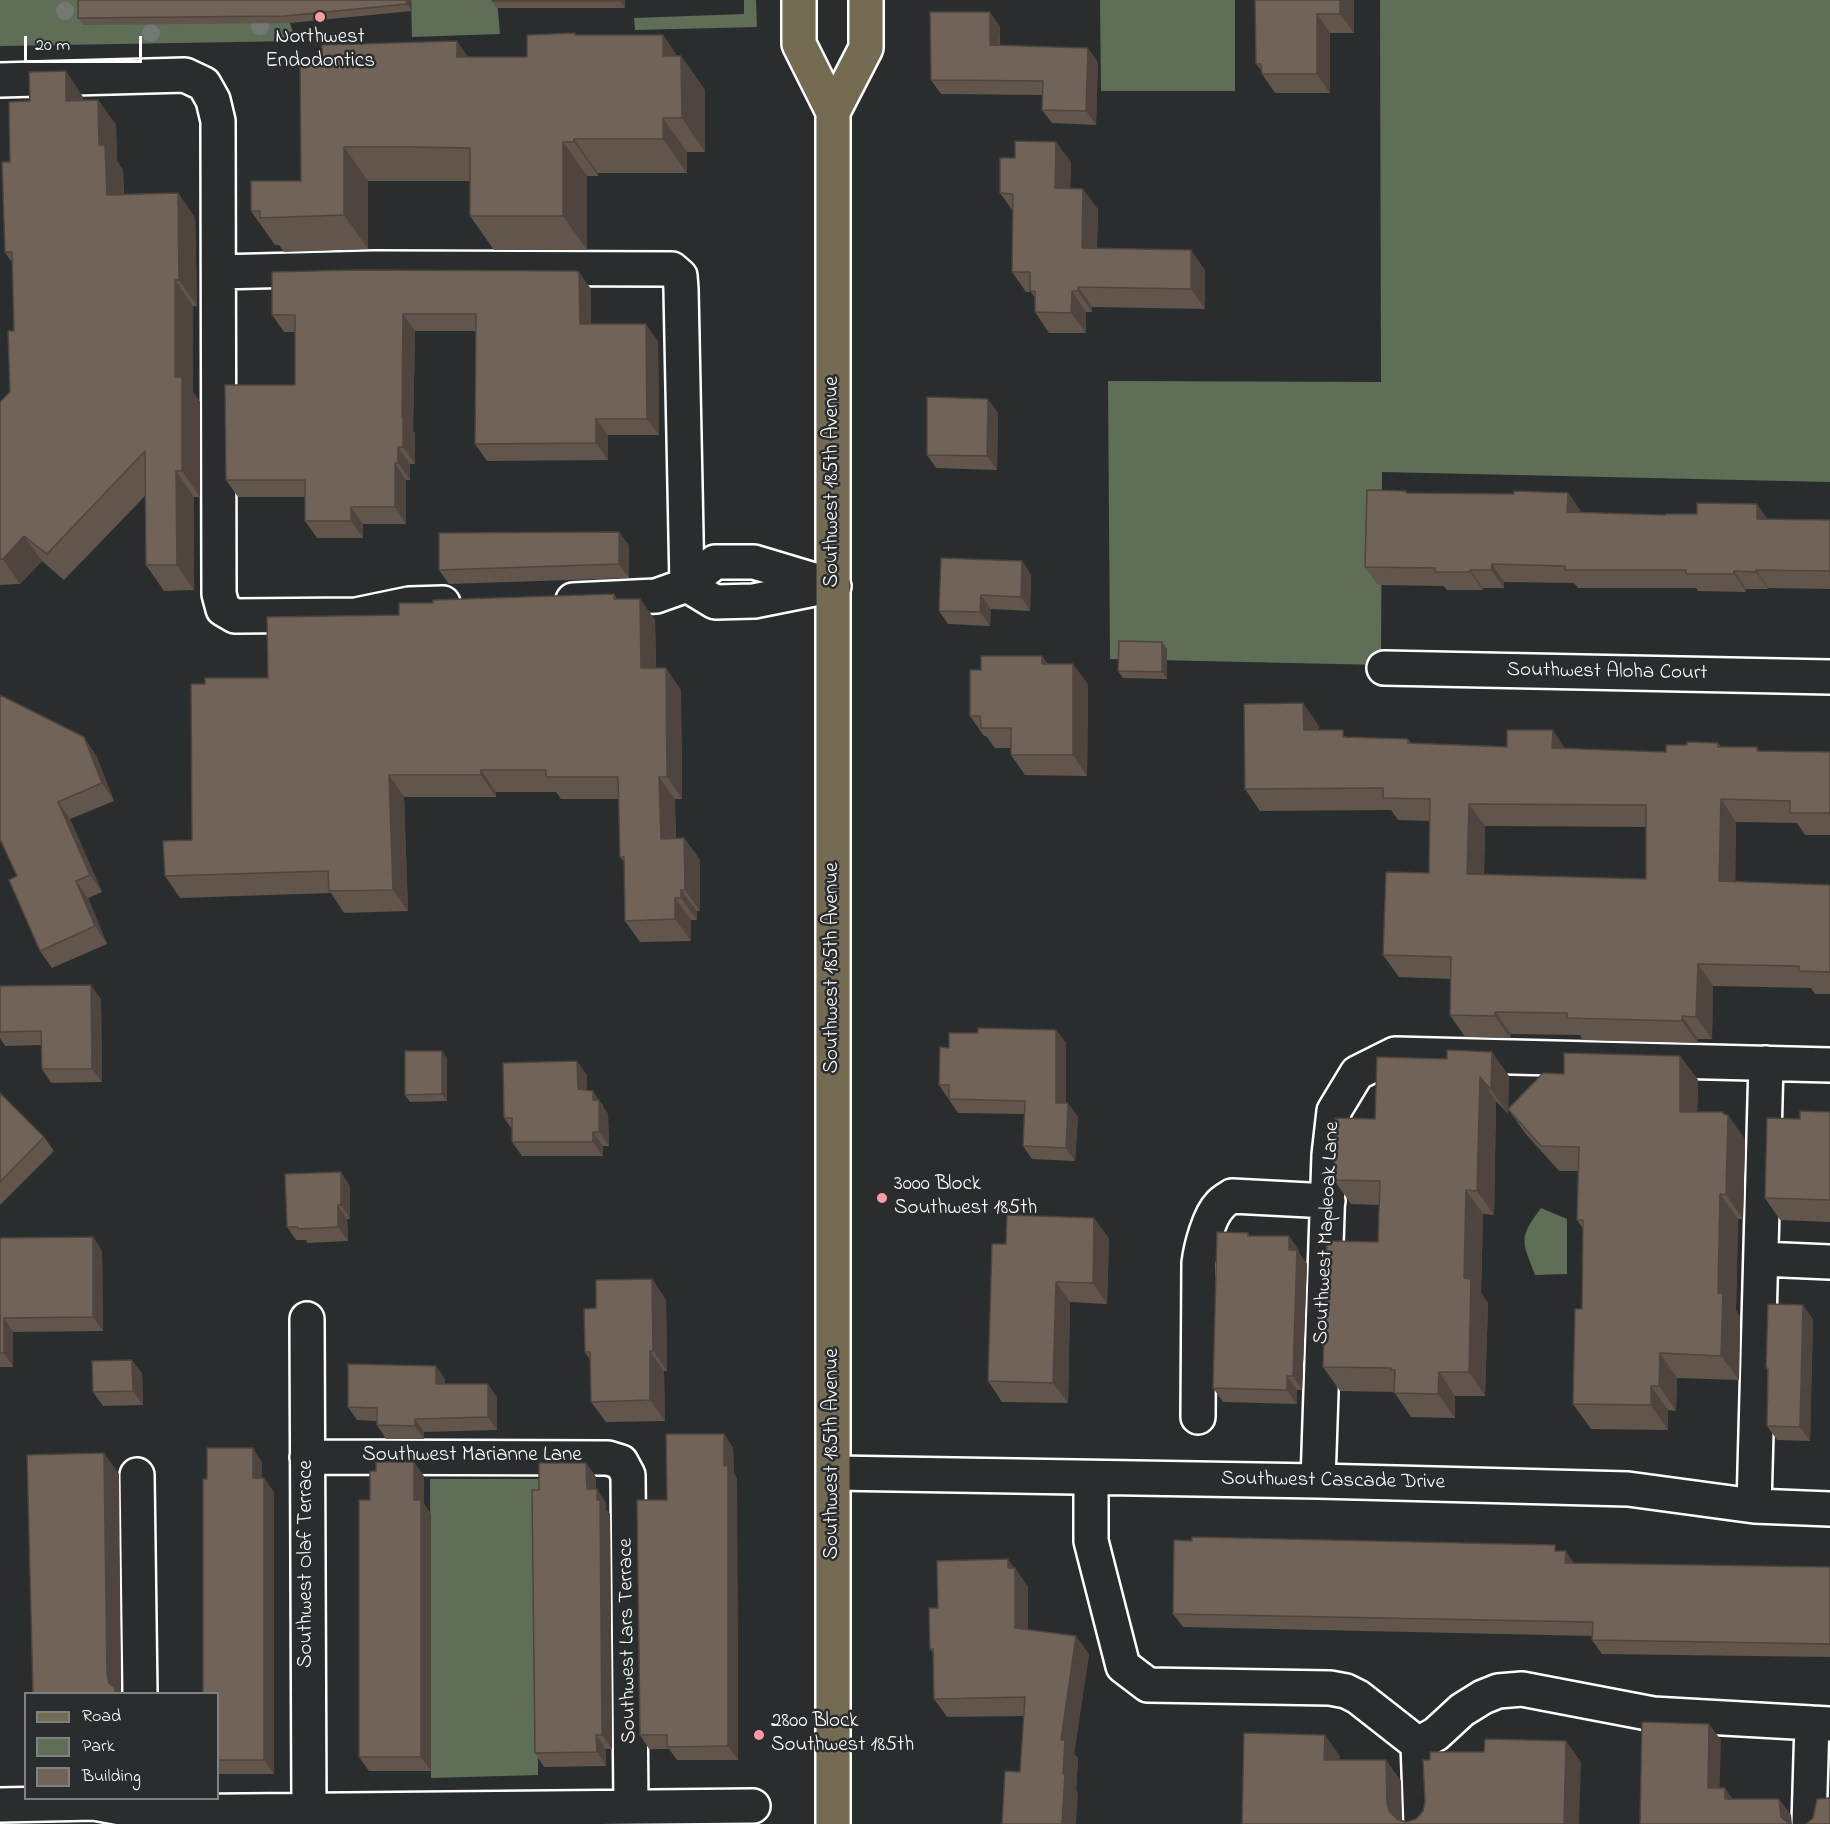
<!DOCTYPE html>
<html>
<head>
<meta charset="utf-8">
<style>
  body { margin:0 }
  #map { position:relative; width:1830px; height:1824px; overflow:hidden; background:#2a2d2e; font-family:"Indie Flower",sans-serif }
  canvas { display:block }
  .legend { position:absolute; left:24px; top:1692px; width:195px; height:108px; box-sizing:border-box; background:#2a2d2e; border:2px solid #7f8182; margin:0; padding:8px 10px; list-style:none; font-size:18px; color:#fff }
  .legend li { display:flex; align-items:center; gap:12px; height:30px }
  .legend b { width:30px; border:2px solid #7f8182 }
  .scale { position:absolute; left:24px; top:36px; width:118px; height:27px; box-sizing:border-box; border:3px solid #fff; border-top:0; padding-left:8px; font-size:18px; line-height:21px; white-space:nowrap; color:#fff; -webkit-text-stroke:4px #2a2d2e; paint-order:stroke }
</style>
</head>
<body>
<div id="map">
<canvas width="1830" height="1824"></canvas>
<ul class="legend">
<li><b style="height:8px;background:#756b52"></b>Road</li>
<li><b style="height:16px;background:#5e6e57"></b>Park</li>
<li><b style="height:16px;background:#716358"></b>Building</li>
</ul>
<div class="scale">20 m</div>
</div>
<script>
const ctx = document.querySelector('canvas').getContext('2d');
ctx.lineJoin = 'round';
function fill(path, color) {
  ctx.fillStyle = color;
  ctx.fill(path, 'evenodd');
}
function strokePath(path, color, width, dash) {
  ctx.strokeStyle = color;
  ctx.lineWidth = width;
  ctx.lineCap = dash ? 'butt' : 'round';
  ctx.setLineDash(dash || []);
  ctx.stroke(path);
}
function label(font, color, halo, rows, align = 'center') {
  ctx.font = font + ' "Indie Flower",sans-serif';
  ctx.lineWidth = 5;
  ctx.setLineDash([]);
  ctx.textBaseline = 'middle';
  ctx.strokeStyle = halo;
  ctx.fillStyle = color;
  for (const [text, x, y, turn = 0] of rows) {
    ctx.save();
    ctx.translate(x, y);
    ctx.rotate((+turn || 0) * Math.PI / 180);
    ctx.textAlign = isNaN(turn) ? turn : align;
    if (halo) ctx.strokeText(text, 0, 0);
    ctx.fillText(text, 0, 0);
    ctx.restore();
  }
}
const green = new Path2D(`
  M0,0H282L296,41L0,46Z
  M411,0H497L500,34L412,37Z
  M744,0H756L757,27L635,30L634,18L744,14Z
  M1100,0H1235V91H1101Z
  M1380,0H1830V482L1382,472L1381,665L1110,659L1108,381L1381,382Z
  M1541,1208L1567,1219V1274L1535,1275C1522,1240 1518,1239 1541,1208Z
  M430,1479H539L538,1775L431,1778Z`);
const minor = new Path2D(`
  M0,80L185,75L204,84L213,100L218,121L219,594L223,609L235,616L356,615L409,604L443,603
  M219,272L374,268L672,269L680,276L681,289L687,585
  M687,585L715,602L754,601L829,586
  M573,600L656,596L687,585L715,562H754L834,586
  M1384,668L1830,677
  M1761,1259L1830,1262
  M307,1319L309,1810
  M1198,1417L1199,1263C1201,1247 1209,1216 1220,1205C1223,1201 1228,1199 1232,1196L1328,1201
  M307,1457L608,1458L621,1462L628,1475L631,1806
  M834,1473L1318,1481L1628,1489L1754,1506L1830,1509
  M137,1475L140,1694
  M1091,1478V1541L1123,1666L1148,1685L1330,1688L1346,1691L1358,1697L1418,1744L1436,1734L1462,1710L1483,1697L1498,1691L1522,1689L1653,1714L1830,1724
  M1318,1481L1329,1155L1334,1111L1357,1073L1395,1054L1830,1065
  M1754,1506L1766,1063
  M1418,1744L1421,1824
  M0,1805L94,1803L142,1812L753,1806
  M1809,1824L1812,1723`);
const major = new Path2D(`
  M799,0V44L833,112V1824
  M833,112L866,48V0`);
const trees = [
  [65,11],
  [260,26],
  [151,33]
];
const wall = new Path2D(`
  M411,0L412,11L290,23L83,25L78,18Z
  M492,0H625V8H497Z
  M1255,0H1354V33H1330V93H1275L1262,74V71L1256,64Z
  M1000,26V46L1098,62L1096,125L1052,123L1042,110L1043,95L941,94L931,80Z
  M576,35H663L677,56H681L705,90V152H687V173H598V176H587V250H494L470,216V181H368V249L284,252L279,245H275L251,211L301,181L322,64L469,57H527Z
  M83,97V100H98L116,125L117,161L123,170L124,194L178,193L195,218L197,306H193V392L200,402V497H194V590L164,591L146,565V495L64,580L42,561L20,584L0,585V402L10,392L14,331L13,264L5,252L10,162L30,101Z
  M1071,162L1070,188L1098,209L1097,248L1205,270V309L1092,307V312H1086V333H1049L1035,312V298L1031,292H1026L1012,272L1013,211L1000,193Z
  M591,289V324L658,341L659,435H608V460L487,461L475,444L476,331H415L413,431L415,433V464H410V480H406V524H363V538H317L305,521V497H238L226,480L295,385V332H284L272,315Z
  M998,413L997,470L936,468L927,455Z
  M1407,493L1514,494L1568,493L1580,510V512L1768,519L1830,520V589L1768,588V589H1746V592L1698,591L1696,588H1578L1574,583L1504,582V588H1483V590H1447L1444,586L1378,585L1365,567Z
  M619,532L629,546V578L449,584L439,570Z
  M1022,561L1031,575L1030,611L991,609L990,626L948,624L939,611Z
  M614,594L617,599H640L655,620L656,668L681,690L682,799H675L676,839L684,838L700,860V911H697V920H691V941L640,942L625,921L624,862L620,857L618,799H561L556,792H496V797H404L408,911L344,913L331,893L180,898L165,876L192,840L205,684L268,678L399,615L433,603Z
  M1162,642L1167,649V679L1123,678L1118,671Z
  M1042,656L1048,664L1088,684L1087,776L1025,775L1011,755V748H995L986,736H984L970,716L981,670Z
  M1319,726V730L1348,737L1408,739L1411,743L1666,752L1687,745L1718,743L1721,747H1757L1759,751L1830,752V835H1805L1797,823L1736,822L1735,882L1830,885V994H1815L1811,988L1713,986L1712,1039H1698V1043L1583,1040L1580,1035L1511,1034L1510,1038L1465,1037L1450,1015L1451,979L1399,977L1383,955L1429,873L1430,821L1398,820L1391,810L1260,811L1245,789ZM1485,826L1646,827V879L1484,875Z
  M96,755L114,801L70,819L102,892L88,898L107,944L52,968L40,951L17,876L0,839Z
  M0,986L101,999L102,1082L51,1083L42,1069L41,1045L5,1046L0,1038Z
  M1056,1030L1066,1043V1103L1078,1117L1075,1161L1032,1159L1023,1146L1025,1114L958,1113L939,1085L949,1048L978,1033Z
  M1680,1056L1698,1080L1697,1112H1723L1745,1139L1743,1219H1738L1736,1310L1740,1317L1739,1380L1677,1378L1676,1411L1668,1410V1430L1591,1429L1573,1404L1582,1309L1583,1229L1577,1220L1578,1171H1559L1525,1133L1508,1109V1114L1496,1101L1494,1215L1483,1214L1481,1293L1488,1303L1485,1396H1455V1418L1411,1417L1394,1392L1340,1391L1323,1367L1378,1242L1379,1205L1351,1204L1334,1180L1375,1119L1447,1059L1509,1076L1508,1109L1564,1074Z
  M447,1058V1101L410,1102L405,1095Z
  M587,1075V1090L603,1105V1107L608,1114L609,1146H603V1156H522L512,1142V1129L504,1118Z
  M0,1093L44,1137L54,1151L0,1205Z
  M1830,1112V1222L1780,1220L1765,1198L1800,1119Z
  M350,1186V1219H347L348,1241L307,1243L306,1240H296L287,1227Z
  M1248,1233L1250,1236L1299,1250V1253L1307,1264L1302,1390H1297V1404L1223,1402L1213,1388Z
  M93,1237L102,1251L103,1331L13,1332V1367H0V1238Z
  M1109,1238L1107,1304L1070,1302L1068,1403L1002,1402L988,1381L1006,1244Z
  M652,1279L666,1300L667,1371H664L665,1421L606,1422L591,1402L590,1360L585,1352L596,1308Z
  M1813,1319L1810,1441L1777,1440L1767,1426L1768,1371L1766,1368Z
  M142,1373L143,1405L103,1406L93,1392Z
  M445,1379V1384L497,1397V1430L424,1432V1439H386L377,1425V1421L357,1420L348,1407Z
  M724,1434L733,1448L734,1473L737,1479L738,1760H677L669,1749H649L640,1735L667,1500Z
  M262,1462V1478L274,1492V1774H218V1694L207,1479Z
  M586,1463L596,1477V1489L606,1503V1510L610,1514L612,1749H606V1766L544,1767L535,1753L539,1490Z
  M424,1476V1504L431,1514V1771H369L359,1757L370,1500Z
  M1559,1551L1574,1563L1830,1567V1657L1602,1654L1592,1640V1636L1183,1627L1173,1614Z
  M1014,1568H1015L1028,1587V1630L1089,1654L1074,1754L1078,1758L1076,1790L1078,1793L1020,1772L1024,1716L947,1717L934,1699V1654L930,1649L938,1608Z`);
const shadedWall = new Path2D(`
  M406,0H411L412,11L407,4Z
  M620,0H625V8L620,1Z
  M1340,0H1354V33L1340,14Z
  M990,12L1000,26L999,59L990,45Z
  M1317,14L1330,33V93L1317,74Z
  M663,35L681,62V56L705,90V152L682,118L663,56Z
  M457,41L481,75L457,57Z
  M1088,48L1098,62L1096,125L1086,111Z
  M66,71L83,97V126L66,101Z
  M98,100L116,125L117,161L123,170L124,220L107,195L99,145Z
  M663,118L687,152V173L663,139Z
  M574,139L598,173V176L574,142Z
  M563,142L587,176V250L563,216Z
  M1056,142L1071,162L1070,208L1055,188Z
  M344,147L368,181V249L344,215Z
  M1083,189L1098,209L1096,269L1082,248Z
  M178,193L195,218L197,306L179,280Z
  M1191,250L1205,270V309L1191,289Z
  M579,272L591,289V341L580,324Z
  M175,280L193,306V392L200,402V497L182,471L175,377Z
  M1078,287L1092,307V312L1078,291Z
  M1072,291L1086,312V333L1071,313Z
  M403,314L415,331L413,431L415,433V464L403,447L402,417Z
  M646,324L658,341L659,435L647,419Z
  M988,399L998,413L997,470L987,456Z
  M596,419L608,435V460L596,443Z
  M398,447L410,464V480L398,463Z
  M395,463L406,480V524L395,507Z
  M176,471L194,497V590L177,565Z
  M1568,493L1580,510V530L1567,512Z
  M1757,504L1770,522L1757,519Z
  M351,507L363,524V538L351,521Z
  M619,532L629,546V578L619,564Z
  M24,536L42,561L20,584L3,559Z
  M1022,561L1031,575L1030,611L1021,597Z
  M1492,564L1504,582V588L1491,570Z
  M1470,570L1483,588V590L1470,572Z
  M1756,570L1768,588V589L1756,572Z
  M1734,571L1746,589V592L1734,574Z
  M981,595L991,609L990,626L980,612Z
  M640,599L655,620L656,690L641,668Z
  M1162,642L1167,649V679L1162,672Z
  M1042,656L1056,676L1042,664Z
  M1073,664L1088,684L1087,776L1073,755Z
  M666,668L681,690L682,799L667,777Z
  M1303,703L1319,726V753L1304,730Z
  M1553,730L1568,753L1552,748Z
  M84,737L96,755L114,801L102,783Z
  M481,770L496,792V797L481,775Z
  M389,775L404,797L408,911L393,890Z
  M659,777L675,799L676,861L661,839Z
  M1721,799L1736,822L1735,904L1719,881Z
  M58,802L70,819L102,892L90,875Z
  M1469,804L1485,826L1483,896L1467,874Z
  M684,838L700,860V911L685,890Z
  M76,881L88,898L107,944L95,926Z
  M681,890L697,911V920L681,898Z
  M675,898L691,920V941L675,919Z
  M1698,964L1713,986L1712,1039L1696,1017Z
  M91,985L101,999L102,1082L92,1069Z
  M1495,1012L1511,1034L1510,1038L1495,1016Z
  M1682,1016L1698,1039V1043L1682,1021Z
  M1056,1030L1066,1043V1116L1056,1103Z
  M442,1051L447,1058V1101L442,1094Z
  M1492,1052L1509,1076L1508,1114L1491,1090Z
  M1680,1056L1698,1080L1697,1136L1680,1112Z
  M577,1061L587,1075V1103L578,1089Z
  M1480,1077L1496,1101L1494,1215L1477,1191Z
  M593,1091L608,1114L609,1146L599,1132L593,1100Z
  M1068,1103L1078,1117L1075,1161L1066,1148Z
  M1723,1112L1728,1119V1115L1745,1139L1743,1219L1726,1195Z
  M593,1132L603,1146V1156L593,1142Z
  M341,1172L350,1186V1219L341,1205Z
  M1466,1190L1483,1214L1481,1293L1488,1303L1485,1396L1469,1372L1464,1278Z
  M1720,1194L1738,1219L1736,1310L1740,1317L1739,1380L1721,1356L1718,1293Z
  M338,1205L347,1219L348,1241L338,1227Z
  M1094,1218L1109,1238L1107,1304L1093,1283Z
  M1289,1236L1299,1250V1253L1307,1264L1302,1390L1293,1376Z
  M93,1237L102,1251L103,1331L93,1317Z
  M652,1279L666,1300L667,1371L653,1351Z
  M1056,1282L1070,1302L1068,1403L1053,1383Z
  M1803,1305L1813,1319L1810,1441L1800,1427Z
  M4,1318L13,1332V1367L4,1353Z
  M650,1351L664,1371L665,1421L650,1400Z
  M1660,1353L1677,1378L1676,1411L1659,1386Z
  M132,1360L142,1373L143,1405L133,1391Z
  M436,1366L445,1379V1397L436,1384Z
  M1439,1372L1455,1396V1418L1438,1394Z
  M1287,1376L1297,1390V1404L1287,1390Z
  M488,1384L497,1397V1430L488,1417Z
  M1651,1386L1668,1410V1430L1651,1405Z
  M415,1419L424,1432V1439L415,1426Z
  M724,1434L733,1448L734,1473L737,1479L738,1760L728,1746Z
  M253,1448L262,1462V1492L253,1478Z
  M104,1453L119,1474L121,1694H115L109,1683L107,1674Z
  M414,1462L424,1476V1504L431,1514V1771L421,1757L414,1500Z
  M586,1463L596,1477V1503L587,1489Z
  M264,1478L274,1492V1774L264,1760Z
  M597,1489L606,1503V1510L610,1514L612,1749L602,1735Z
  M1566,1551L1575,1565L1565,1563Z
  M1008,1559L1028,1587V1646L1015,1628L1008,1568Z
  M1076,1636L1089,1654L1074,1754L1078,1758L1076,1790L1078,1793L1076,1824H1062L1063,1774L1061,1740Z
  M1709,1724L1721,1740L1719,1804L1708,1788Z
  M596,1735L606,1749V1766L597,1752Z
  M1325,1735L1340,1756L1339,1781L1324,1760Z
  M1566,1741L1581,1762L1579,1824H1564Z
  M1386,1760L1401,1781L1402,1824L1390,1812L1387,1804Z
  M1725,1788L1736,1804L1725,1799Z
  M1779,1799L1791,1815L1792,1824H1786L1781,1817Z`);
const building = new Path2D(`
  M78,0H406L407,4L285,16L78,18Z
  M492,0H620V1H492Z
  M1255,0H1340V14H1317V74H1262L1261,64H1256Z
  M930,12H990V45L1088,48L1086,111L1042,110L1043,81L931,80Z
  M575,33V35H663V56H681L682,118H663V139H574V142H563V216H470V148L416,147H344V215L260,218V211H251V181H301L300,64H322V45L457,41V57H527V35Z
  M66,71V101L98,100L99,145H105L107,195L178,193L179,280H175V377H182V471H176L177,565H146L145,451L47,554L24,536L3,559H0V402L10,392L8,331H14L12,252H5L2,162H10L9,102L30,101L29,72Z
  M1015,141L1056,142L1055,188L1083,189L1082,248L1191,250V289L1078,287V291H1072L1071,313L1035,312V291H1030V272H1012L1013,194L1000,193V158H1015Z
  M356,270L575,271L579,272L580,324H646L647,419H596V443L475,444L476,314H403L402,417H403V447H398V463H395V507H351V521H305V480H226L225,385H295V315H272V272Z
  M927,397L988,399L987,456L927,455Z
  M1367,490L1406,491V493L1514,494V491L1568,493L1567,512L1665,515L1666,514H1697V503L1757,504V519L1830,520V571L1756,570V572L1734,571V574H1686V570H1565V566L1492,564L1491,570H1470V572H1435V568L1365,567Z
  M619,532V564L439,570V533Z
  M941,558L1022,561L1021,597L981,595L980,612L939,611Z
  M614,594V599H640L641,668H666L667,777H659L661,839L684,838L685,890H681V898H675V919L625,921L624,857H620L618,777H546V770H481V775H389L393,890L329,891L328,871L165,876L163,841L192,840L191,684H205V678H268L267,617L399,615V603H433V600Z
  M1119,641L1162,642V672L1118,671Z
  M981,656H1042V664H1073V755H1011V728H981L980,716H970V670H981Z
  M0,695L84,737L102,783L58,802L90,875L76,881L95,926L40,951L9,880L17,876L0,839Z
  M1303,703L1304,730H1343V737L1408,739V743L1507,747V730H1553L1552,748L1666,752V745H1687V742L1718,743V747H1757V751L1830,752V813H1790V801L1721,799L1719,881L1830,885V972L1799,971V966L1698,964L1696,1017L1682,1016V1021L1567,1018V1013L1495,1012V1016L1450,1015L1451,957L1383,955L1386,872L1429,873L1430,799L1383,798V788L1245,789L1244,704ZM1469,804L1646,805V879L1467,874Z
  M91,985L92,1069H42L41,1031L0,1032V986Z
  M978,1028L1056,1030V1103H1068L1066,1148L1023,1146L1025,1101L949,1099V1085H939L940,1047L949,1048V1033H978Z
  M1447,1050L1492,1052L1491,1090L1480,1077L1477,1191L1466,1190L1464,1278L1471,1279L1469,1372H1439L1438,1394L1394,1393L1395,1370H1391V1368L1323,1367L1327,1241L1378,1242L1380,1181L1334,1180L1335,1118L1375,1119L1377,1057L1447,1059Z
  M405,1051H442V1094L405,1095Z
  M1564,1053L1680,1056V1112H1723V1114L1728,1115L1726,1195L1720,1194L1718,1293H1723L1721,1356L1660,1353L1659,1386H1651V1405L1573,1404L1575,1309H1582L1583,1220H1577L1579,1147L1541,1146L1508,1109L1543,1073L1564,1074Z
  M577,1061L578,1089L593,1091V1100H599V1132H593V1142H512V1118H504L503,1063Z
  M0,1093L44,1137L0,1182Z
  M1800,1111L1830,1112V1200L1765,1198L1767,1118L1800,1119Z
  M341,1172V1205H338V1227L298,1229V1227H287L285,1174Z
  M1007,1215L1094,1218L1093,1283L1056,1282L1053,1383L988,1381L992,1244H1006Z
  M1217,1232L1248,1233V1236H1289V1250H1297L1293,1376H1287V1390L1213,1388Z
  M93,1237V1317L4,1318V1353H0V1238Z
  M652,1279L653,1351H650V1400L591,1402L590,1352H585L584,1309L596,1308V1280Z
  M1768,1304L1803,1305L1800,1427L1767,1426L1768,1368H1766Z
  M132,1360L133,1391L93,1392L92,1361Z
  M348,1364L436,1366V1384H488V1417L415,1419V1426L377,1425V1408L348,1407Z
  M666,1434H724V1466L728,1465V1746L667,1747V1735H640L637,1500H667Z
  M207,1448H253V1478H264V1760H218V1694H203V1479H207Z
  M104,1453L107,1674L109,1683L115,1688V1694H33L27,1455Z
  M376,1462H414V1500H421V1757H359V1500H370V1471H376Z
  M539,1463H586L587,1489H597V1500H600L602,1735H596L597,1752L535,1753L532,1490H539Z
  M1192,1537L1555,1545V1551H1566L1565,1563L1830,1567V1644L1592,1640L1593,1622L1173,1614L1174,1540L1192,1541Z
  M1008,1559V1568H1015V1628L1076,1636L1061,1740H1065L1063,1774H1065L1062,1824H1002L1005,1771L1020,1772L1025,1697L934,1699L933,1649H930L929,1608H938L937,1561Z
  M1642,1722L1709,1724L1708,1788H1725V1799H1779L1781,1817L1789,1824H1640Z
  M1244,1733L1325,1735L1324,1760H1386L1387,1804L1390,1812L1397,1819L1406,1822L1416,1819L1423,1811L1425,1802L1423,1760H1430V1752H1484L1485,1739L1566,1741L1564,1824H1242Z
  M1830,1798V1824H1806L1813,1818L1817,1799Z`);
const markers = [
  [320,17,6,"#ff9aa2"],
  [882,1198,6,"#ff9aa2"],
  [759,1735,6,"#ff9aa2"]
];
const poiNames = [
  ["Northwest",320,39,"center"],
  ["Endodontics",320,63,"center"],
  ["3000 Block",894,1186],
  ["Southwest 185th",894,1210],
  ["2800 Block",771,1723],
  ["Southwest 185th",771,1747]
];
const streetNames = [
  ["Southwest 185th Avenue",834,482,-90],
  ["Southwest Aloha Court",1607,673,1],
  ["Southwest 185th Avenue",834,968,-90],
  ["Southwest Mapleoak Lane",1328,1233,-87],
  ["Southwest 185th Avenue",834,1454,-90],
  ["Southwest Marianne Lane",472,1457],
  ["Southwest Cascade Drive",1333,1482,1],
  ["Southwest Olaf Terrace",308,1564,-90],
  ["Southwest Lars Terrace",629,1641,-91]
];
fill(green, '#5e6e57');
strokePath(minor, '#fff', 38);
strokePath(major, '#fff', 38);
strokePath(minor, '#2a2d2e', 33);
strokePath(major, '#756b52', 33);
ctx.fillStyle = '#737873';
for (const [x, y] of trees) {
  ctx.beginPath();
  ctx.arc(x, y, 9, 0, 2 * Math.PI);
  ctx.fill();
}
fill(wall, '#61554c');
fill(shadedWall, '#4f453e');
fill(building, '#716358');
strokePath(building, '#4f453e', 1.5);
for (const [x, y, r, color] of markers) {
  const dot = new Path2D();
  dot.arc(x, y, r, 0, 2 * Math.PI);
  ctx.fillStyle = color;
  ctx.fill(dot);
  strokePath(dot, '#2a2d2e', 2);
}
label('21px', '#fff', '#2a2d2e', poiNames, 'left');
label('21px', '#fff', '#2a2d2e', streetNames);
</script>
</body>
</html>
